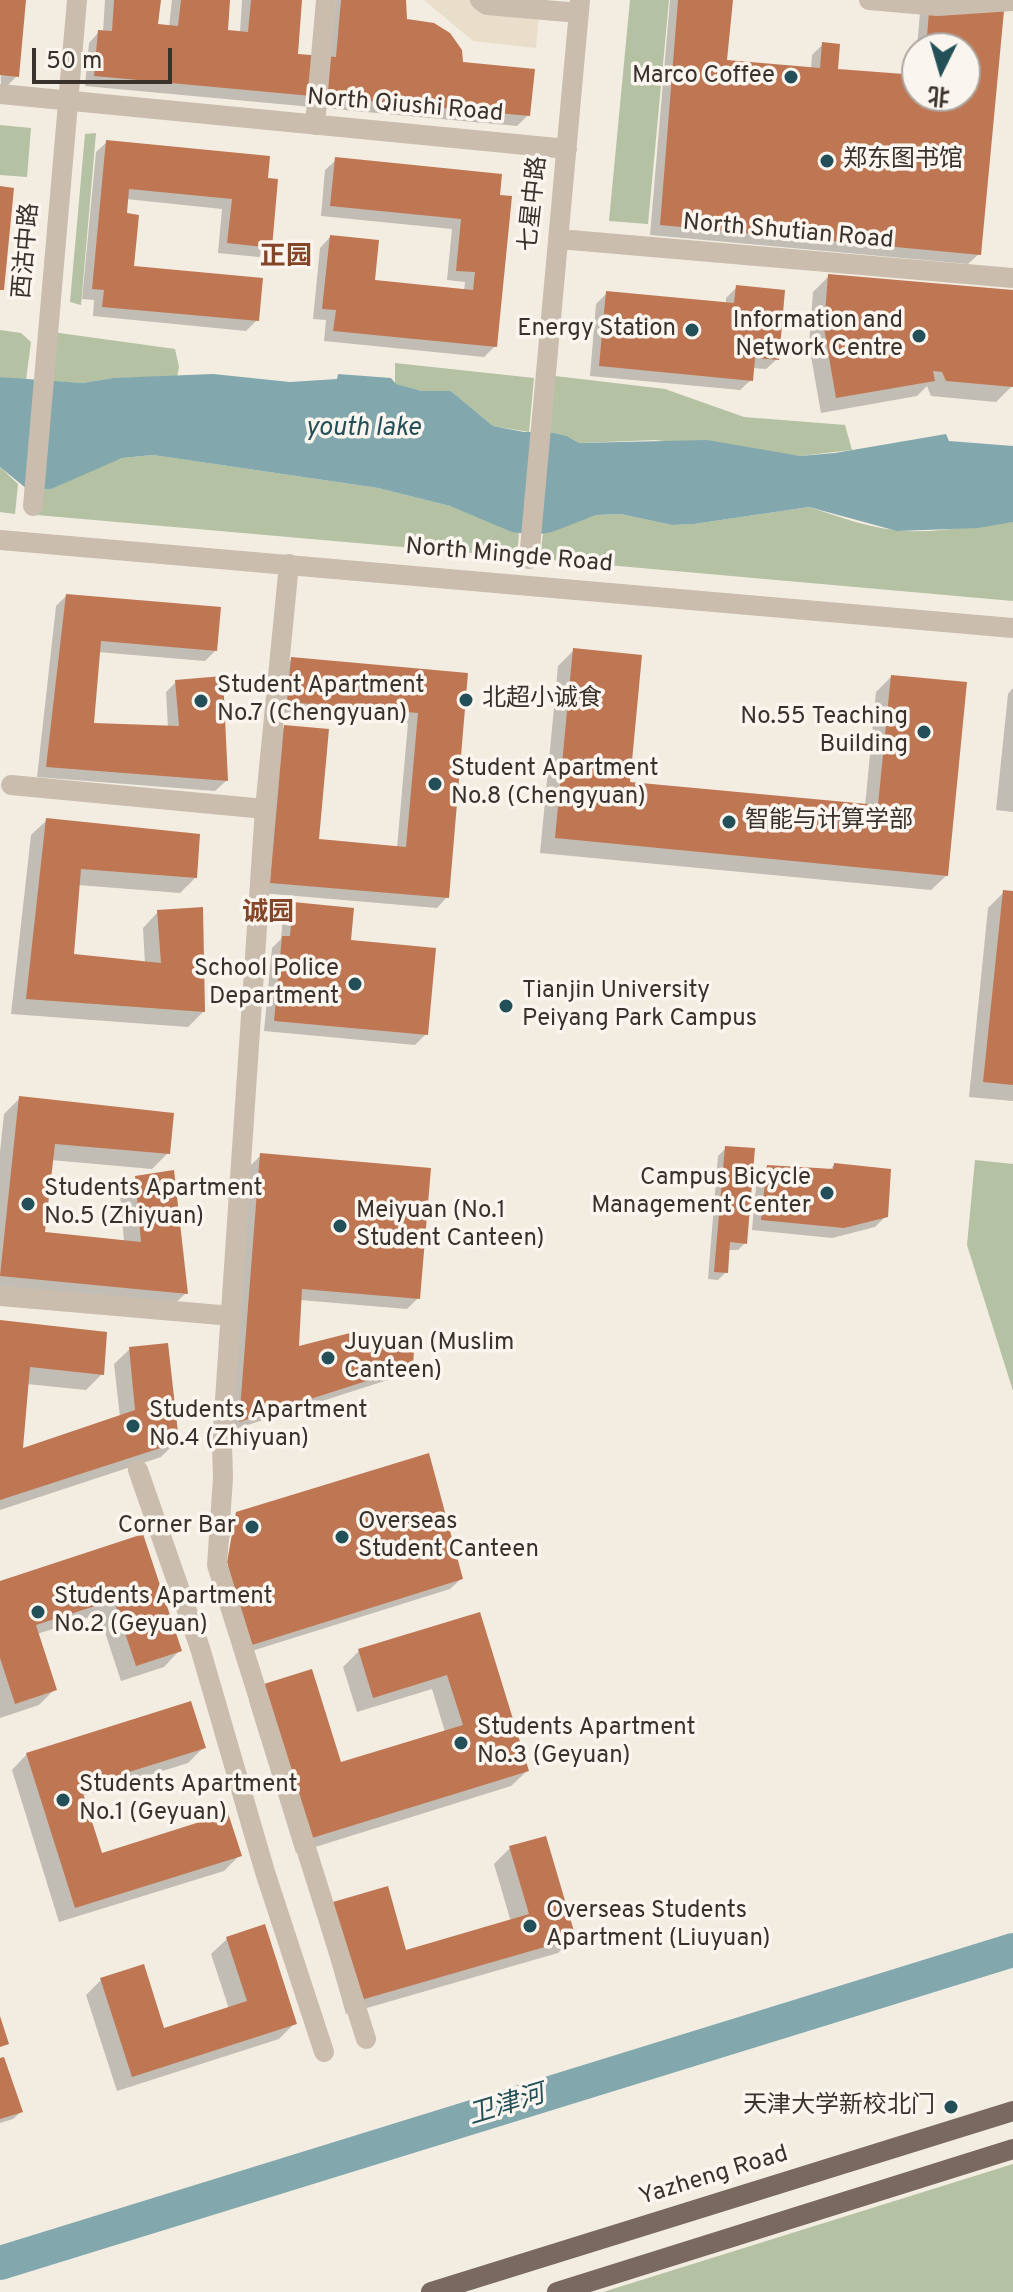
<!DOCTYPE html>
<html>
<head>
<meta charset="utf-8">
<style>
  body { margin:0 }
  #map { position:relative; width:1013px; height:2292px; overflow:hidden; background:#f2ece1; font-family:Overpass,"Noto Sans SC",sans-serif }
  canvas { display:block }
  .north { position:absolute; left:901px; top:32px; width:80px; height:80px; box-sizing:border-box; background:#faf5ee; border:2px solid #ada7a0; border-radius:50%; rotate:185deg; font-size:22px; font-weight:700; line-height:32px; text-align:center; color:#39312b }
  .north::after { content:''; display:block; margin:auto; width:28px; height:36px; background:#235058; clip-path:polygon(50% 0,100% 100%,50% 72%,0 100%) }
  .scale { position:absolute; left:32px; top:48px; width:140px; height:36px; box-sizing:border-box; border:4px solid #39312b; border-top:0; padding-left:10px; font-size:24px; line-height:28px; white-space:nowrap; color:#39312b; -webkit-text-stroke:6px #faf5ee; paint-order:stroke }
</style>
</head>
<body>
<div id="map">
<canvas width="1013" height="2292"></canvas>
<div class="north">北</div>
<div class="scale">50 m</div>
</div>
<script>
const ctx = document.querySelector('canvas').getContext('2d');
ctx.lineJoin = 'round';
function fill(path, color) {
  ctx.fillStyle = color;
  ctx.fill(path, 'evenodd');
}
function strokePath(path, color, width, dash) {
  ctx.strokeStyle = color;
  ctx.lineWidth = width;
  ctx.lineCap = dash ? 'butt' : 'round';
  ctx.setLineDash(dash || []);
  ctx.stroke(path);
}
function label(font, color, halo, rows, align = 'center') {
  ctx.font = font + ' Overpass,"Noto Sans SC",sans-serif';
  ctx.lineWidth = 7;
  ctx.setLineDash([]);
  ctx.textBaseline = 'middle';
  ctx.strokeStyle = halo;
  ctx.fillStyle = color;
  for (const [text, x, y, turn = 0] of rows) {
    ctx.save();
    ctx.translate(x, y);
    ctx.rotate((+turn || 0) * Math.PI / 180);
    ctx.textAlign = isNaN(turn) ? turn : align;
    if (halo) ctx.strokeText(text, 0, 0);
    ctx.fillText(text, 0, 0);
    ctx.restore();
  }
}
const green = new Path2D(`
  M630,0H669L648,224L609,221Z
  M0,125L31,128L27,177L0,175Z
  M96,133L81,305L70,302L85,134Z
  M0,330L21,333L31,342L26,380L0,377Z
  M52,332L175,349L179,367L177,377L113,378L82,383L47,381Z
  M395,363L534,378L529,432L493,426L451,391H422L395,384Z
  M555,376L665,389L744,417L845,425L852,450L800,456L655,440L579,443L567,436L550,432Z
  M153,455L378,488L450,506L519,533L517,557L37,515L40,489L122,458Z
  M0,467L18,484L15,514L0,512Z
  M809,507C840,517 874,530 907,531C942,533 978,524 1013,522V601L540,559L543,533L596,515L620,514L672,525L694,524Z
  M975,1160L1013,1164V1391L967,1245Z
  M1013,2164V2292H603Z`);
const plaza = new Path2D(`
  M424,0H540L536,48L473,41Z`);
const water = new Path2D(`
  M213,374L290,382L337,379L338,374L391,378L396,384L422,391H451L493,426L524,432H550L567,436L579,443L707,440L800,456L835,453L946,434L949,441L1013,446V522L978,528L897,531L809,507L694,524L672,525L620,514L596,515L552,532L534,535L512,532L450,506L378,488L153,455L122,458L51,489H27L0,467V377L82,383L113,378Z`);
const shadow = new Path2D(`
  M0,0H24L17,76L1,92Z
  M105,0H159L156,26L169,27L172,0H228L226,32L240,33L242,0H300L296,56L327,58L336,0H404L406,21L528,115L517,126L85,86L89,43L99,32H103Z
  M670,0H731L725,62L811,69L812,55L823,44L836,70L915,77L917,53V96H965V48H917L921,0H1003L979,254L968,264L650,235Z
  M107,142L266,180L270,247L259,257L218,253L222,209L126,199L125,215L132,268L257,320L246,331L93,316L94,300L82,299L96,152Z
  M336,160L500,176L495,346L484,357L324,341L326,320L313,319L320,248L330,237L372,282L464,291L465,282L447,280L452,229L321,216L325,170Z
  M829,276L1013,292L1011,387L996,402L931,396L927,386L917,396L821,413L809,345L813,292Z
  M737,287L777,359L766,369L752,368L751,380L740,390L590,376L596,304L607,293L726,304V298Z
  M66,596L216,650L205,661L98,652L92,725L168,727L166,692L176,682L226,781L215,791L37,777L56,606Z
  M574,650L628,784L865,806L876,692L891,677L947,875L931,890L540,853L558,666Z
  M291,660L466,674L447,897L437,908L261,893L274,737L284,727L317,841L397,848L408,723L277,712L281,670Z
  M1013,688V812L996,810L1008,694Z
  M47,820L195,878L180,893L78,885L72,955L145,964L143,928L158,912L203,1012L188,1027L11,1014L31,835Z
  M1004,892L1013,893V1101L969,1097L988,908Z
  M294,904L426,1034L415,1045L264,1031L272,948L281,939L283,915Z
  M20,1098L168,1153L152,1169L51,1160L43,1234L124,1242L120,1194L136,1178L186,1293L170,1308L0,1293V1152L4,1114Z
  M726,1148L745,1243L738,1250H728L726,1272L718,1280L708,1279L718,1156Z
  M261,1155L418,1298L407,1309L300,1300L297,1349L362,1353L411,1365L400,1376L229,1431L250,1166Z
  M834,1165L886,1216L875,1227L832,1238L752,1230L757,1177L767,1167L829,1171Z
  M0,1323L102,1374L86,1390L27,1384L21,1451L120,1417L114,1364L130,1349L177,1441L161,1457L0,1510Z
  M237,1514L461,1579L450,1589L242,1654L217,1573L226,1525ZM233,1519H237L227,1572L223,1571Z
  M142,1537L179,1651L164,1667L121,1681L99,1614L37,1634L55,1689L39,1705L0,1718V1583Z
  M478,1614L527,1771L511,1786L296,1853L249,1701L265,1686L340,1764L445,1732L432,1689L357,1712L343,1667L359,1651Z
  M204,1747L188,1763L82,1796L101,1855L239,1856L224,1871L59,1922L12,1770L27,1754Z
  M510,1848L574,1937L558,1953L346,2014L319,1919L405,1952L511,1922L494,1864Z
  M227,1939L295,2023L279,2039L117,2091L86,1995L102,1979L163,2030L229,2009L211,1954Z
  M0,2060L21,2112L13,2119L0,2123Z`);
const river = new Path2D(`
  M0,2263L1013,1950`);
const building = new Path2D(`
  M0,0H26L19,77L0,75Z
  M114,0H161L158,24L178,26L181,0H230L228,30L248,32L251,0H302L298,54L336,57L341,0H406L407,19L434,23L450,33L462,50L463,62L535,69L530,116L94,76L98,30L112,31Z
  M678,0H733L727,60L820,68L822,42L840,44L838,69L917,75V96H965V48H926L930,0H1005L981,255L660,225Z
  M106,140L270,156L268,178L278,179L272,248L227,243L232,199L129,189L127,213L139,215L134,266L263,278L259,321L102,307L104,290L92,289Z
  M335,157L502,174L500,195L512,196L497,347L333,331L336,310L322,309L330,235L379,240L375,280L473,290L475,272L456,271L461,219L330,206Z
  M0,186L14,188L4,290H0Z
  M828,274L1013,290V387L946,381L942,372L933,371L935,381L836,398L824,328Z
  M736,285L785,290L779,360L755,358L753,381L599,366L606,291L734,303Z
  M66,594L221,607L217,651L101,641L94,723L179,726L175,680L223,676L228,781L46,767Z
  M573,648L642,655L630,782L878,805L891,675L967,682L948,876L555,838Z
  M291,657L468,673L449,898L270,883L284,725L329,729L319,839L406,847L418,713L287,702Z
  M46,818L200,834L197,878L81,869L74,954L161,963L157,910L203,907L205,1012L26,999Z
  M1003,890L1013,891V1085L983,1082Z
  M293,902L354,908L351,940L436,948L428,1035L274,1021L282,936H290Z
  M19,1096L174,1113L170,1154L55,1144L45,1232L141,1242L135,1176L174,1170L188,1294L0,1276Z
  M725,1146L755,1148L747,1244L730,1242L728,1273L714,1272Z
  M260,1153L431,1168L420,1299L302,1289L299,1346L358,1331L364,1350L415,1335L413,1366L239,1422Z
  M834,1163L891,1169L888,1217L844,1228L761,1220L767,1165L833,1169Z
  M0,1320L107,1332L104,1375L30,1367L23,1448L135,1410L129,1347L168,1343L179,1442L0,1500Z
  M429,1453L463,1579L252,1645L227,1562L236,1512Z
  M143,1534L182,1651L136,1666L114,1600L36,1625L57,1690L15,1704L0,1658V1581Z
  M480,1612L529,1771L312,1838L264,1684L312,1669L341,1762L463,1725L447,1675L373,1698L358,1649Z
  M191,1701L206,1748L81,1787L102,1853L228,1813L242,1856L75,1908L26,1753Z
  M546,1836L576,1938L361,2000L333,1902L388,1886L406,1950L529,1914L509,1846Z
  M265,1924L297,2024L132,2077L100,1978L144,1964L164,2028L247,2001L226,1937Z
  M0,2016L9,2044L0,2047Z
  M4,2057L23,2112L0,2119V2058Z`);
const minor = new Path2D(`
  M480,0L487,5L579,13
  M869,0L938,6L1013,1
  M0,94L567,149
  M315,125L326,0
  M559,239L1013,278
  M33,506L77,0
  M0,540L1013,628
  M529,559L580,0
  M289,564L265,809L222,1444L223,1478L217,1565L366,2039
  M11,785L265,809
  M0,1296L232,1316
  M138,1470L200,1648L265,1872L324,2052`);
const major = new Path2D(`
  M431,2292L1013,2111
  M557,2292L1013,2149`);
const markers = [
  [791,77,8,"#235058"],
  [827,161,8,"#235058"],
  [692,330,8,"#235058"],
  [919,336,8,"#235058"],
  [466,700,8,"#235058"],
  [201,701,8,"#235058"],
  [924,732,8,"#235058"],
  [435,784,8,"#235058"],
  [729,822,8,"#235058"],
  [355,984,8,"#235058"],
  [506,1006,8,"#235058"],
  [827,1193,8,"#235058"],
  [28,1204,8,"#235058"],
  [340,1226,8,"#235058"],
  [328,1358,8,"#235058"],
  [133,1426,8,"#235058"],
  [252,1527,8,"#235058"],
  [342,1537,8,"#235058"],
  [38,1612,8,"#235058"],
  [461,1743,8,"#235058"],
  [63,1800,8,"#235058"],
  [530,1926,8,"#235058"],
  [951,2107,8,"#235058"]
];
const poiNames = [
  ["Marco Coffee",775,77,"right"],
  ["郑东图书馆",843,161],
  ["Information and",903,322,"right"],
  ["Network Centre",903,350,"right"],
  ["Energy Station",676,330,"right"],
  ["Student Apartment",217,687],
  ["No.7 (Chengyuan)",217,715],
  ["北超小诚食",482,700],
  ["No.55 Teaching",908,718,"right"],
  ["Building",908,746,"right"],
  ["Student Apartment",451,770],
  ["No.8 (Chengyuan)",451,798],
  ["智能与计算学部",745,822],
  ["School Police",339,970,"right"],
  ["Department",339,998,"right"],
  ["Tianjin University",522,992],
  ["Peiyang Park Campus",522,1020],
  ["Campus Bicycle",811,1179,"right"],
  ["Management Center",811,1207,"right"],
  ["Students Apartment",44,1190],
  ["No.5 (Zhiyuan)",44,1218],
  ["Meiyuan (No.1",356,1212],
  ["Student Canteen)",356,1240],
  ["Juyuan (Muslim",344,1344],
  ["Canteen)",344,1372],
  ["Students Apartment",149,1412],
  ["No.4 (Zhiyuan)",149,1440],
  ["Overseas",358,1523],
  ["Student Canteen",358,1551],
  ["Corner Bar",236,1527,"right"],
  ["Students Apartment",54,1598],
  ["No.2 (Geyuan)",54,1626],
  ["Students Apartment",477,1729],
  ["No.3 (Geyuan)",477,1757],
  ["Students Apartment",79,1786],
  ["No.1 (Geyuan)",79,1814],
  ["Overseas Students",546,1912],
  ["Apartment (Liuyuan)",546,1940],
  ["天津大学新校北门",935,2107,"right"]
];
const streetNames = [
  ["North Qiushi Road",405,107,5],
  ["七星中路",535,204,-84],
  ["North Shutian Road",788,233,5],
  ["西沽中路",28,251,-85],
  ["North Mingde Road",509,557,5],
  ["Yazheng Road",714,2177,-17]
];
const neighbourhoodNames = [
  ["正园",286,259],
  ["诚园",268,915]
];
const waterNames = [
  ["youth lake",363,430],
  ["卫津河",507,2107,-17]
];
fill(green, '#b4c1a2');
fill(plaza, '#e9dec9');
fill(water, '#82a8ae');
fill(shadow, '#0003');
strokePath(river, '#82a8ae', 34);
fill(building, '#bf7653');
strokePath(minor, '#cabdad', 20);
strokePath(major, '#7a695e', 20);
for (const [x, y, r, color] of markers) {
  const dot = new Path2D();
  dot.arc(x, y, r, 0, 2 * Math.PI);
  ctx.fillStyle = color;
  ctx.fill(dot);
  strokePath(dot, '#faf5ee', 3);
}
label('24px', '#39312b', '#faf5ee', poiNames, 'left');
label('24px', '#39312b', '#faf5ee', streetNames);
label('bold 26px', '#834629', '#faf5ee', neighbourhoodNames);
label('italic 26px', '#235058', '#faf5ee', waterNames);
</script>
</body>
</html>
